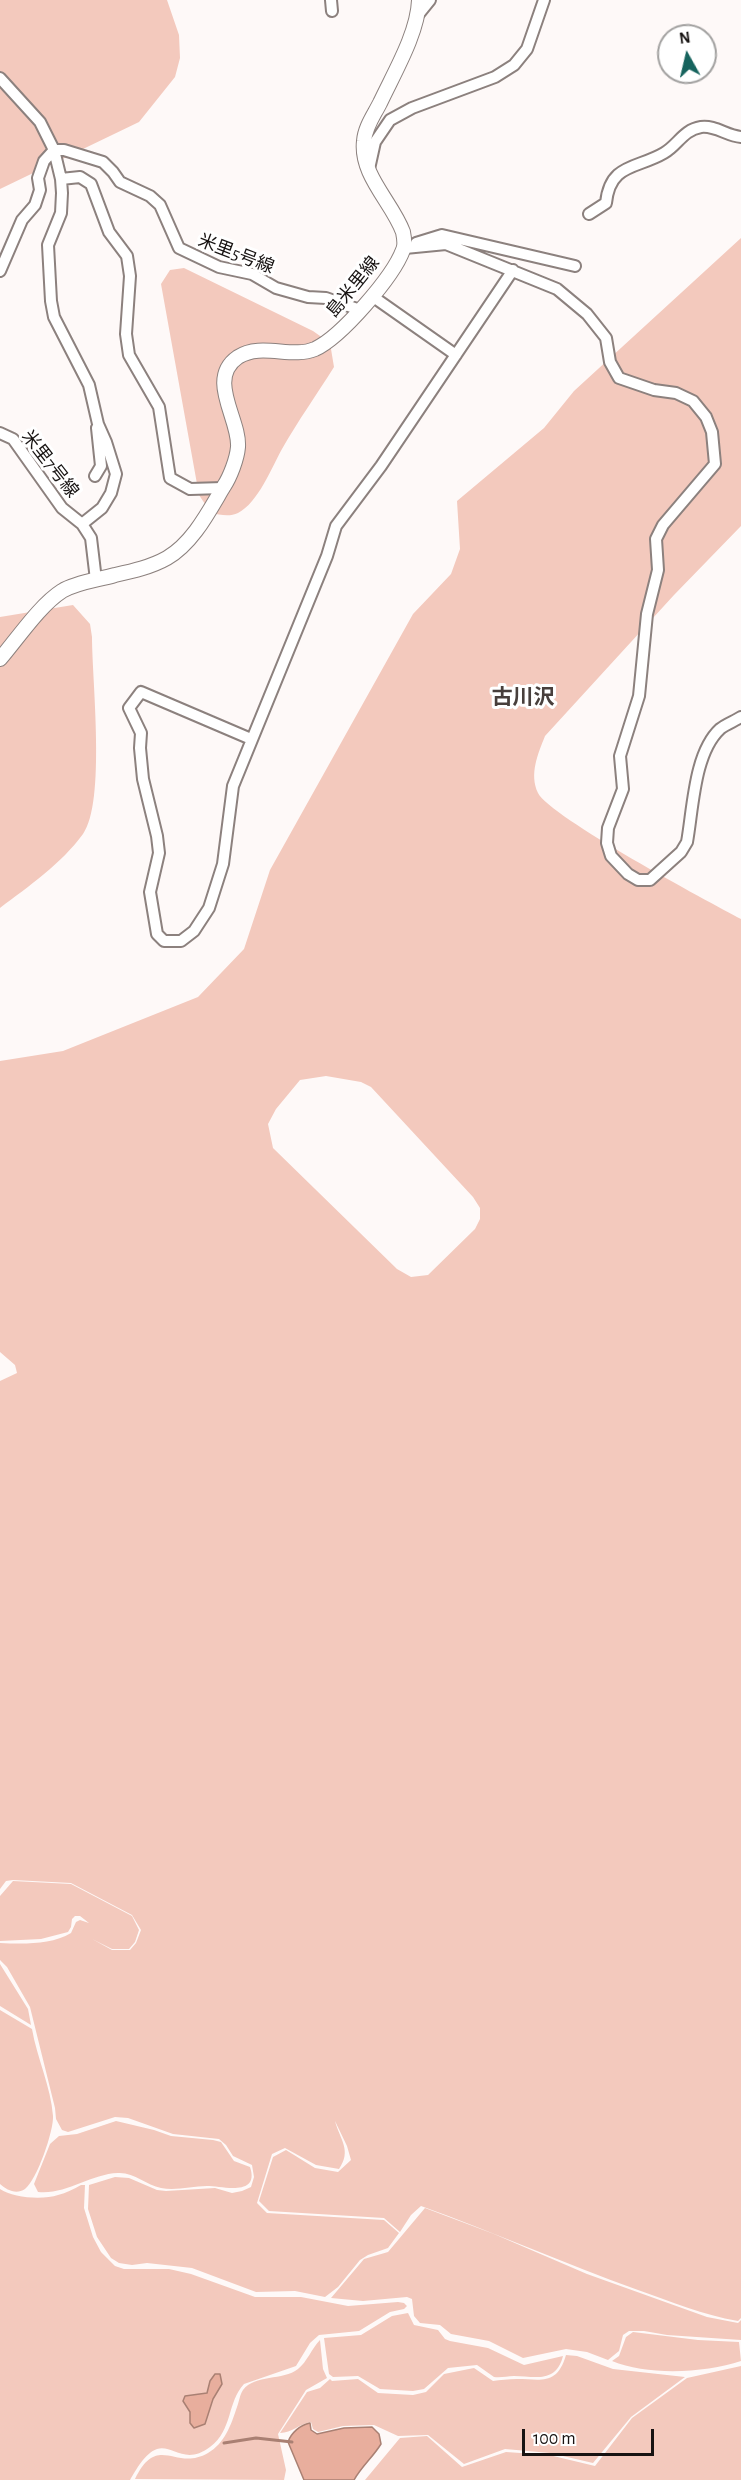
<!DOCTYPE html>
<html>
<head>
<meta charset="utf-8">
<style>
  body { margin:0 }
  #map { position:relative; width:741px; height:2480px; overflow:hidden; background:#fef9f8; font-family:"Alegreya Sans",sans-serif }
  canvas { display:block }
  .north { position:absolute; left:657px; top:24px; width:60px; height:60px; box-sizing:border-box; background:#fff; border:2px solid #a2a1a0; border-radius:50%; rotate:352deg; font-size:16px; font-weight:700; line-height:24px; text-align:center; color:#171312 }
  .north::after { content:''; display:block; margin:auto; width:21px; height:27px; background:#16635d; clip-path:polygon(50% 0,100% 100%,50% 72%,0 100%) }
  .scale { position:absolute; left:522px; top:2429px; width:132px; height:27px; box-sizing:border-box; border:3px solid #171312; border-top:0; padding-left:8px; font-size:18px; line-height:21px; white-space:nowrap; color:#171312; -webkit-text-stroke:4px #fff; paint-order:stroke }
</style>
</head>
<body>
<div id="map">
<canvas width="741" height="2480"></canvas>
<div class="north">N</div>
<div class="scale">100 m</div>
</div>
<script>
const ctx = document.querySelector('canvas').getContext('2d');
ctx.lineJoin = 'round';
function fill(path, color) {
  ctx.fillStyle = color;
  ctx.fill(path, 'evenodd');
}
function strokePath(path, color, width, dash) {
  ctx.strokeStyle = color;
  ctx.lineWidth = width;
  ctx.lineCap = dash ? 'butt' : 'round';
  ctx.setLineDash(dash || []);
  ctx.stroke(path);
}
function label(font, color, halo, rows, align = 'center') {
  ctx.font = font + ' "Alegreya Sans","Noto Sans JP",sans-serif';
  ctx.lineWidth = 6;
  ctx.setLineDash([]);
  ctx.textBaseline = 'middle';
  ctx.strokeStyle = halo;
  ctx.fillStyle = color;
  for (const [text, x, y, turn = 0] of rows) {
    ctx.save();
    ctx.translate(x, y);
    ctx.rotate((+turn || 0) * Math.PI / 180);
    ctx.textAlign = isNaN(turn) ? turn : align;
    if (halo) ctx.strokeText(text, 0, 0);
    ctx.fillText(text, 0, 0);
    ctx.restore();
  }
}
const green = new Path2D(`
  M0,0H167L179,35L180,58L175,77L139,122L0,189Z
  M741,238V526L674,595L545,736C538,754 529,774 538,793C550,817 709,902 741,919V2318L738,2321C703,2315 672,2302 638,2290C565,2264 494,2232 421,2206L411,2215L400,2232L384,2218L269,2211L259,2201L273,2157L286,2150L315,2168L338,2172L351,2160L347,2146L335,2121C340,2140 352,2150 339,2169L316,2165L285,2148L272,2154L257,2203L267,2213L384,2220L399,2233L388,2248L368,2255L360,2260L338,2287L325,2297L295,2291L256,2292L192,2268L147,2263L132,2265L119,2263L111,2258L97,2237L88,2209L89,2185L115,2177L129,2178L157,2190L166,2191L215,2188L232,2193L242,2191L251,2187L254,2177L252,2165L233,2156L226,2145L219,2139L173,2134L128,2118L115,2117L68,2132L62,2130L56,2119L55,2108L30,2007L7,1967L0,1960V1943C23,1944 51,1945 71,1933L76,1922L80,1920L89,1923L80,1916H75L72,1919L71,1927L68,1932L41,1939L0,1941V1896L13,1881L71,1884L132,1916L139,1930L135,1942L129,1949H112L92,1939L112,1950H130L136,1943L141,1930L132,1915L71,1883L13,1880L6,1881L0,1889V1381L17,1373L15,1365L0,1352V1061L63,1051L198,997L244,949L270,870L413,614L451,574L460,549L457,501L544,428L574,391ZM326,1076L361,1082L371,1087L473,1197L480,1208V1219L475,1229L428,1275L411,1277L397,1269L273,1148L268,1124L276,1109L300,1080Z
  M184,268L313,331L330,343L334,367C317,394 298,421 282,449C272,467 258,503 238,513C230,517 220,515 211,513L199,495L161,284L170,270Z
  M73,605L90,624L92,637C92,681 106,802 83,834C61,864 29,886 0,908V617Z
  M0,1964L28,2009L31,2025L0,2006Z
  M0,2010L32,2029C37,2058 51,2087 53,2116C54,2130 37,2180 25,2189C16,2195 7,2190 0,2184Z
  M116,2121L154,2130L171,2136L213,2140L221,2142L234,2161L250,2167C260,2197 222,2186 207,2186C192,2186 176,2191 161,2188C146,2185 134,2172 118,2173C90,2174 66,2195 38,2192L34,2184L50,2144L59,2136L77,2134Z
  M81,2185H85L84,2208L93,2237L101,2252L115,2266L124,2269H169L191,2274L255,2297H301L348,2306L398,2302L404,2303L407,2306L404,2309L390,2312L359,2331L319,2335L310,2343L296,2366L244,2384C227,2402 233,2430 210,2447C185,2466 172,2444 157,2449C145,2453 136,2470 130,2480H0V2189C13,2198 43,2200 58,2195C66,2193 74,2189 81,2185Z
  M425,2208L494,2234L587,2274L707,2317L738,2323L741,2320V2340L667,2335L644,2331H629L623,2335L619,2351L608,2360L587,2352L566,2349L523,2358L489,2341L451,2334L440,2325L420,2323L414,2316L412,2299L407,2297L363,2301L331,2298L364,2259L388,2252Z
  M408,2313L414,2325L438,2330L445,2339L450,2341L488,2348L524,2365L563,2356C556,2384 534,2376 514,2376C507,2376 501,2378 494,2377L477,2365L448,2368L424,2389L413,2391L380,2389L358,2376L333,2377L329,2374L324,2338L361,2335L392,2316Z
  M633,2332L698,2340L739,2342L741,2361C705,2373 648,2376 612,2361L619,2356L626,2337Z
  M320,2340L323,2369L327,2378L306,2390L278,2434L286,2470L284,2480L135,2479C158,2432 175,2472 208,2453C225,2443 231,2425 237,2407C239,2402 240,2394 243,2390C255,2374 283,2381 298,2369C307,2362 312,2348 320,2340Z
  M566,2355L577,2356L613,2369L685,2377L631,2417L593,2463L550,2453L505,2449L464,2464L428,2435L398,2436L374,2425L343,2426L318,2432L313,2429L311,2422C299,2424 292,2433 280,2433L307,2392L320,2388L330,2379L332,2381L358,2379L378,2393L413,2395L426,2392L444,2374L474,2368L493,2381C500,2380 508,2379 517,2379C541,2379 557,2386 566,2355Z
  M741,2366V2480H365L400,2438L427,2436L462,2467L506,2452L549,2455L595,2466L632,2418L687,2378Z`);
const water = new Path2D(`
  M215,2374H220L222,2384L213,2399L205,2424L194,2428L190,2423V2412L183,2401L185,2396L207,2393L210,2381Z
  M310,2423L311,2430L317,2434L344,2428L372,2427L379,2434L381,2444C373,2457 362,2466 354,2480H304L288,2442C291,2433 300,2425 310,2423Z`);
const stream = new Path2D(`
  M224,2443L256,2438L292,2442`);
const minor = new Path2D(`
  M331,0L332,11
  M417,16L430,0
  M0,78L40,122L54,150H64L103,162L113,172L120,182L150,196L160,205L179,248L219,267L252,274L276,288L308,297L326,298L360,310
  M54,150L61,179L62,193L61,213L48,245L51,301L54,317L89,385L98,424L106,442L116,474L111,493L102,508L82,524
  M369,169L375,142L390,120L412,108L495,77L514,65L527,49L544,0
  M61,179L80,177L91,184L109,232L127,256L130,276L126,334L129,355L159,407L170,478L190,489L223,488
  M589,214L606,203C610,163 637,169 664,153C678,145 683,130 701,127C715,125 727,136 741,137
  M416,243L442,235L575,266
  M405,248L446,244L557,289L587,314L606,338L610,362L619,378L654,390L676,393L693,401L706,417L712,432L715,464L663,525L656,539L658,570L647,614L639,696L620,756L623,789L608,828L607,843L611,856L628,874L638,880H650L681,852L687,842C693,809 694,753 720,729C726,724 735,721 741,717
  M0,271L22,220L35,205L40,190L38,178L44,161L54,150
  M372,296L456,355
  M0,433L13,439L62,508L82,524L91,538L96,580
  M95,476L101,466L97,428
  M251,739L141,692L129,708L141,733L140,748L143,779L157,836L159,853L150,892L157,934L164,941H181L194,931L209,908L223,864L233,786L327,556L336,526L381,466L513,270`);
const tertiary = new Path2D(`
  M0,659C18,638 40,605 62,591C77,582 98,580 115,575C133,571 151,567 167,558C193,543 209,511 224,486C230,477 237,459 238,447C240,419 206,379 238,357C261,342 292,359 315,349C341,337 393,277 403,250C405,246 404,237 403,232C392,202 360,175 364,141C365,127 374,115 380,103C394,73 418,33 419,0`);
const streetNames = [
  ["米里5号線",236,254,21],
  ["島米里線",353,287,-51],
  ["米里7号線",50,464,52]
];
const quarterNames = [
  ["古川沢",523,698]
];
fill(green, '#f3c9bd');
fill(water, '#e8ae9d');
strokePath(water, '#a98073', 1.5);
strokePath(stream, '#a98073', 3);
strokePath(minor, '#8c817e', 14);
strokePath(tertiary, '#8c817e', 16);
strokePath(minor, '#fff', 10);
strokePath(tertiary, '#fff', 14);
label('18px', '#171312', '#fff', streetNames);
label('bold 21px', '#483f3c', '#fff', quarterNames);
</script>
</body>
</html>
